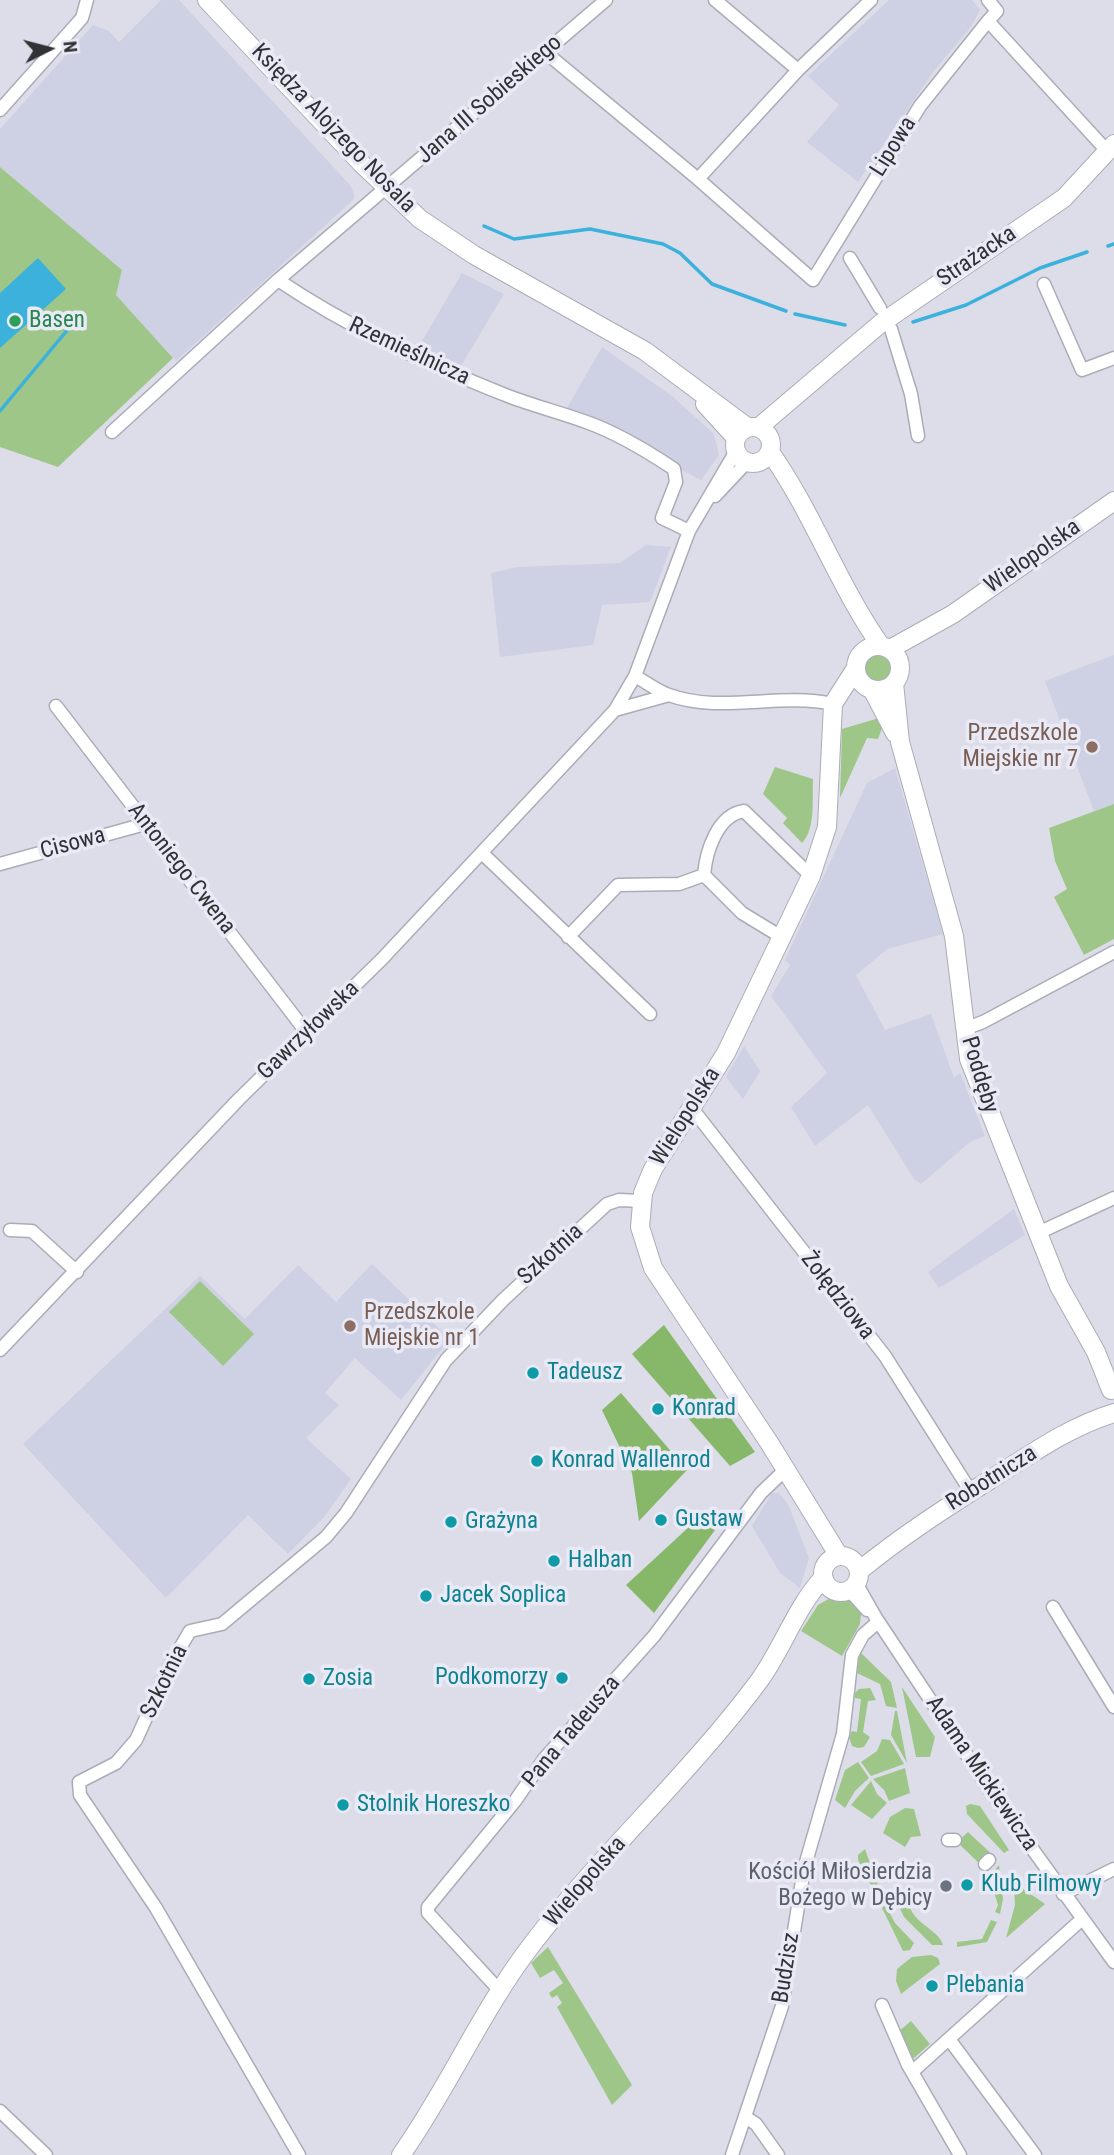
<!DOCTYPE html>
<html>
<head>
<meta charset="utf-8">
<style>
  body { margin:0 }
  #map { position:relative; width:1114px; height:2155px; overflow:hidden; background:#dcdde9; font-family:"Roboto Condensed",sans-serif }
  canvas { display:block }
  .north { position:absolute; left:14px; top:14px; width:70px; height:70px; -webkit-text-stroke:5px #e9eaf6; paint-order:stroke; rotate:84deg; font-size:19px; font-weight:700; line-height:28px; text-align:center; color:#313236 }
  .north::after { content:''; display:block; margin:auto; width:24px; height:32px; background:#313236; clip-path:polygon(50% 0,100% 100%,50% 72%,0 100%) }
</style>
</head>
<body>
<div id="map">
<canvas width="1114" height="2155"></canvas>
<div class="north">N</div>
</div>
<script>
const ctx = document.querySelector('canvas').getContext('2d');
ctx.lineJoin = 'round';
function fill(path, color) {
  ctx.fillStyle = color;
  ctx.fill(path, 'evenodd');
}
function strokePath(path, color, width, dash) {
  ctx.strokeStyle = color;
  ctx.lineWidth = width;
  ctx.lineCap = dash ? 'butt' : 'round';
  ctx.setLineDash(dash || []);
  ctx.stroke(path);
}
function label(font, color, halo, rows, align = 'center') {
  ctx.font = font + ' "Roboto Condensed",sans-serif';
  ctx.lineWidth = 7;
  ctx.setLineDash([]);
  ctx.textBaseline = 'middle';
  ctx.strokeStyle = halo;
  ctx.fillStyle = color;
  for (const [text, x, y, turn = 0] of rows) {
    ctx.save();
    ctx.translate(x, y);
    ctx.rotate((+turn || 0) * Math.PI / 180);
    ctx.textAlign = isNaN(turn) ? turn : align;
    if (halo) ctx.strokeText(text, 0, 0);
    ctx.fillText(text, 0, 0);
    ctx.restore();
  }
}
const built = new Path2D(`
  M161,0H179L351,186L354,195V199L176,361L116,295L122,270L0,167V129L93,25L109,31L119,42Z
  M889,0H972L980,10L970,28L933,72L858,182L807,142L839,105L808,76Z
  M462,273L504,294L458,371L415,353Z
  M602,347L672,396L714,434L719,455L701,480L566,410Z
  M646,545L671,547L650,602L602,605L593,645L500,657L491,573L517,567L620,563Z
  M1114,655V804L1094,811L1045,681Z
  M895,768L943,934L887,949L856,975L885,1030L931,1014L954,1078L960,1073L985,1136L970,1142L921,1184L914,1179L868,1105L815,1146L791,1107L827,1073L771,996L790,965L785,960L867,783Z
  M744,1046L760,1071L743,1099L726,1077Z
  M1014,1209L1025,1235L939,1288L928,1272Z
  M372,1264L450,1339L401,1400L355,1358L325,1393L339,1405L306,1438L351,1479L325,1516L288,1554L248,1515L166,1598L23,1444L200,1276L245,1319L298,1265L336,1302Z
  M772,1493H779L788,1504L809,1558L800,1588L780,1573L752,1526Z`);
const green = new Path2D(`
  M0,167L122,270L116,295L173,358L58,467L0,447Z
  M863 668a15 15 0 1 1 30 0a15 15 0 1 1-30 0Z
  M879,718L882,728L878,739L867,738L840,798L842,729Z
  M775,767L813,779C812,798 816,829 802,843L783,823L787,818L763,794Z
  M1114,804V939L1084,955L1054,897L1067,889L1055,861L1049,828Z
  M200,1281L254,1334L223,1366L169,1312Z
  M832,1597L847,1598L861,1614L860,1624L842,1656L801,1631L818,1605Z
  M860,1652L891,1682L897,1708L886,1706L880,1684L857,1673Z
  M902,1687L935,1737L930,1757H916Z
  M870,1688L876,1700L868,1701L863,1732L870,1737L864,1747L858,1748L852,1746L849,1737L852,1731L857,1732L861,1699L855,1698V1693L859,1689Z
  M895,1711H897L907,1763L891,1735Z
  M882,1739L890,1740L904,1764L871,1776L861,1762L877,1751Z
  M858,1762L869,1778L855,1791L845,1808L835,1800L845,1770Z
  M905,1768L910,1793L889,1801L884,1790L873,1779Z
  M871,1781L877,1794L887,1803L872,1819L851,1805Z
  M970,1804L980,1806L1009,1850L1004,1853L967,1814L966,1806Z
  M905,1808L914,1809L921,1836L911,1837L905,1847L883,1833L890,1817Z
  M968,1832L997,1859L986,1870L957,1842Z
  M865,1849L883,1899L880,1902L858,1860V1855Z
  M999,1865L1003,1899L1000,1914L995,1912L998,1905L989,1876Z
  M1016,1884L1045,1904L1006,1938L1015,1905L1014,1885Z
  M906,1894C910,1926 938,1927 943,1945H932L904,1917L896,1900Z
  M885,1904L895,1923L914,1943L910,1950L903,1951L882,1908Z
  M991,1920L997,1922L987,1942L957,1947V1942L982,1939Z
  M548,1947L632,2085L612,2105L557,2007L562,2003L557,1995L552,1998L549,1993L563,1983L554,1970L540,1978L531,1963Z
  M931,1955L938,1958L940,1964L901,1994L896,1981L897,1969L912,1957Z
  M911,2021L930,2044L914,2058L909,2056L898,2032Z`);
const forest = new Path2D(`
  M664,1325L755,1452L730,1466L632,1354Z
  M621,1393L687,1470L639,1521L632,1473L602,1410Z
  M703,1514L715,1530L654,1613L626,1585Z`);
const water = new Path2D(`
  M38,258L66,289L0,348V293Z`);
const stream = new Path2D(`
  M484,226L514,239L590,229L663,244L680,253L712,284L786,311
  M1108,246L1114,244
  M795,314L845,325
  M913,322L966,305L1040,268L1087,252
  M0,411L74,322`);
const street = new Path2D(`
  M715,0L798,70
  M988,0L997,11L988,21L1108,152
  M545,52L698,179L813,280L920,106L988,21
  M0,110L82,18L87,0
  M698,179L798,70L871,0
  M850,258L880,308
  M278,280C349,328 427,364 508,396C534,406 562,413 589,423C619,434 647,451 674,469L676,482L662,518L689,531
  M1044,284L1082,370L1114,358
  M891,329L911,394L918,436
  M112,432L278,280L606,0
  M715,496L747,462
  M635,676C646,682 657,691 669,695C721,714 779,692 833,704
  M56,706L307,1033
  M615,710L669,695
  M483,854L650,1014
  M0,864L145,824
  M704,875C706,852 717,815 744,811L811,876
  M568,937L618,885L679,884L704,875L742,913L783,938
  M964,1029L983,1022L1114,952
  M691,1107L885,1356L971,1492
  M10,1230L32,1231L77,1272
  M1038,1233L1114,1198
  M0,1350L239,1099L382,959L615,710L635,676L689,531L736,451
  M856,1583L876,1618L992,1793L1114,1962
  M849,1590L867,1610
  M1053,1607L1114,1707
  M948,1840H955
  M985,1864L989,1860
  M1063,1894L1114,1869
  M500,1991L428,1913V1907L515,1801L544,1759L654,1636L761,1493L786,1469
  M882,2005L908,2065L960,2155
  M949,2039L1035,2155
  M912,2072L1081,1920
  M0,2111L46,2155
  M747,2118L756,2124L778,2155
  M299,2155L156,1908L80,1795L79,1782L116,1763L136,1740L170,1665L190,1631L222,1624L326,1537L346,1513L446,1360L503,1300L607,1204L619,1200L641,1201
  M732,2155L782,2006L804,1869L843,1734L852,1655L863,1635L878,1622`);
const secondary = new Path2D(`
  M207,0L362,164L420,219L474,255L645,351L747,427
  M705,404L736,438
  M735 445a18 18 0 1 1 36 0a18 18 0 1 1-36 0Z
  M759,427L880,324L1064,198L1114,144
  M770,452C813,513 838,585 881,646
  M856 668a22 22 0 1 1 44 0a22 22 0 1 1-44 0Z
  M890,649L953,614L1114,501
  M894,683L900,742L954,936L969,1059L1059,1286L1096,1352L1111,1390
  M872,689L895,733
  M839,1556L770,1444L653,1268L640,1227L643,1193L653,1169L726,1053L811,876L827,827L833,704L856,668
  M823 1574a18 18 0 1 1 36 0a18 18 0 1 1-36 0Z
  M859,1571C903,1535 947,1507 996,1476C1034,1452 1071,1426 1114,1413
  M401,2155C449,2087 482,2009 533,1943C603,1852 690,1774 759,1681C783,1648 796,1607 823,1578`);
const markers = [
  [15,321,7,"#2e9e5b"],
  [1092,747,7,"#8d6e63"],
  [350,1326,7,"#8d6e63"],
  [533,1373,7,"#0f9aa8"],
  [658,1409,7,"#0f9aa8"],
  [537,1461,7,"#0f9aa8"],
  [661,1520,7,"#0f9aa8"],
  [451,1522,7,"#0f9aa8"],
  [554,1561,7,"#0f9aa8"],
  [426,1596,7,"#0f9aa8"],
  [562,1678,7,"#0f9aa8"],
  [309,1679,7,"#0f9aa8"],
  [343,1805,7,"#0f9aa8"],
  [967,1885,7,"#0f9aa8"],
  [946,1886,7,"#6b7280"],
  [932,1986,7,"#0f9aa8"]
];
const streetNames = [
  ["Jana III Sobieskiego",490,100,-41],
  ["Księdza Alojzego Nosala",333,129,46],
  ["Lipowa",894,147,-58],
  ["Strażacka",977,257,-34],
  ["Rzemieślnicza",409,352,25],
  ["Wielopolska",1033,557,-35],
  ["Cisowa",73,844,-15],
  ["Antoniego Cwena",181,869,52],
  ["Gawrzyłowska",309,1031,-44],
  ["Poddęby",979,1075,73],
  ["Wielopolska",686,1117,-58],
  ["Szkotnia",551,1255,-42],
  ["Żołędziowa",837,1296,52],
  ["Robotnicza",992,1479,-32],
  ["Szkotnia",165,1682,-64],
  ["Pana Tadeusza",572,1732,-50],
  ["Adama Mickiewicza",981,1774,56],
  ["Wielopolska",586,1882,-49],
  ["Budzisz",787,1968,-81]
];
const leisureNames = [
  ["Basen",29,321]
];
const educationNames = [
  ["Przedszkole",1078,734],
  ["Miejskie nr 7",1078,760],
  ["Przedszkole",364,1313,"left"],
  ["Miejskie nr 1",364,1339,"left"]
];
const cultureNames = [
  ["Tadeusz",547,1373],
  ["Konrad",672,1409],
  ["Konrad Wallenrod",551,1461],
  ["Gustaw",675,1520],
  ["Grażyna",465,1522],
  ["Halban",568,1561],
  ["Jacek Soplica",440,1596],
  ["Podkomorzy",548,1678,"right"],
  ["Zosia",323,1679],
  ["Stolnik Horeszko",357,1805],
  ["Klub Filmowy",981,1885],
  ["Plebania",946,1986]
];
const worshipNames = [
  ["Kościół Miłosierdzia",932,1873],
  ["Bożego w Dębicy",932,1899]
];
fill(built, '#ced0e3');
fill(green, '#9fc689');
fill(forest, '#87b768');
fill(water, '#3bb1dc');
strokePath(stream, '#3bb1dc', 3.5);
strokePath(street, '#aaacb7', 15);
strokePath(secondary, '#aaacb7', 20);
strokePath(street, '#fff', 12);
strokePath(secondary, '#fff', 18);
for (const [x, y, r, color] of markers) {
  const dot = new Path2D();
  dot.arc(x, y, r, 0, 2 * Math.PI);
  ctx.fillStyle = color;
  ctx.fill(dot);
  strokePath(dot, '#e9eaf6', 2.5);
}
label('23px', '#313236', '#e9eaf6', streetNames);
label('23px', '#27864d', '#e9eaf6', leisureNames, 'left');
label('23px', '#785e54', '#e9eaf6', educationNames, 'right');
label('23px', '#0d838f', '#e9eaf6', cultureNames, 'left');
label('23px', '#5b616d', '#e9eaf6', worshipNames, 'right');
</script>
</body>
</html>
